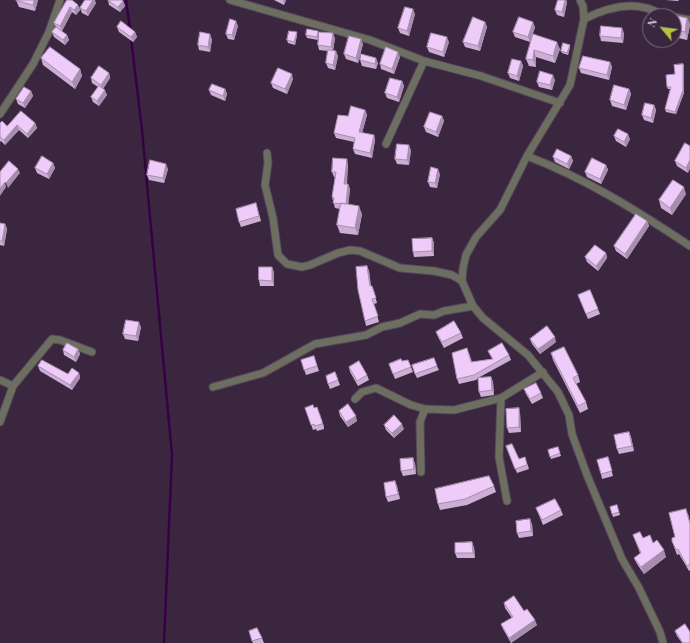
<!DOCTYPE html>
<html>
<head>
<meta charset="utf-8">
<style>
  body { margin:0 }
  #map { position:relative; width:690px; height:643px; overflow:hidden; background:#3a273f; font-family:"Playfair Display",serif }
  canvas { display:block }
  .north { position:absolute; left:642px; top:8px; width:40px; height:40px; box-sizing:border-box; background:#3a273f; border:1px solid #7b6b7f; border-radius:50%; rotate:299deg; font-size:11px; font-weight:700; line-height:16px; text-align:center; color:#dcd0e0 }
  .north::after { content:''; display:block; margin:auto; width:14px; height:18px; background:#b5c249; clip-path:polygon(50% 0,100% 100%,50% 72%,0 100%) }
</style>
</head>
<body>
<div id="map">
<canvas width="690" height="643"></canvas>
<div class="north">N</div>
</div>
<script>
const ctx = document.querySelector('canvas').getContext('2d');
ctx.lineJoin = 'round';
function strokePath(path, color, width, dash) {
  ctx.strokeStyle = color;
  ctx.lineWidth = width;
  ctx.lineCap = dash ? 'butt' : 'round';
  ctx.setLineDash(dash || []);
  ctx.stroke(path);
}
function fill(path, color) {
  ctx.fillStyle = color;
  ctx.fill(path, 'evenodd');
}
const stream = new Path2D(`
  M126,0L130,29
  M131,38L142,130L172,455L164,643`);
const minor = new Path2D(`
  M230,0L370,40L424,61L481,76L560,103
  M580,0L583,6L584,19L570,85L527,156L500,210L476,237L466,255L463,268L462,281L473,306L483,318L528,355L558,392L569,415L572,434L587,475L622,559L639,588L660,632L663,643
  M674,17L690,20
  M584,19C602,10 625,2 646,8C653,9 659,14 666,16
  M0,114L33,64L49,32L60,0
  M386,144L424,61
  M267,153L268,163L265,185L273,218L278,255L287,264L302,267L310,265L338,253L350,250L360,251L400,268L434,271L452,275L462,281
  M527,156C585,178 639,212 690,246
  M0,380L13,386L0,422
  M13,386L52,339L60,340L92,352
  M213,387L263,373L315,344L366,335L382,327L400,323L420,314L434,315L444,311L473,306
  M501,398L499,457L507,501
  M355,399L362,392L376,388L411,405L425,409L454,410L501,398L543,372
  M421,472L420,422L425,409`);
const wall = new Path2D(`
  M16,0H38L35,11L19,7Z
  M67,0L78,5L80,10L76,15L72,12L62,31L67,35L69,40L65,45L54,37L52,32L56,27L54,23Z
  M108,0L123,1L125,6L120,12L109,5Z
  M274,0H286L284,5Z
  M558,0H566L567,2L564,17L557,15L555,10Z
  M665,0H679L678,1Z
  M96,3L88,16L82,13L80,8Z
  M415,14L409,36L400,33L398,28Z
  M674,16L687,18L690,25L687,40L674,37Z
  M485,22L487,27L480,51L465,47L463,42Z
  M238,26L234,40L228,39L226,34Z
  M117,27L135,32L137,37L133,42L119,32Z
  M535,27L530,42L515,37L513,32Z
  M318,31V40L307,38L306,35Z
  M297,32V35L295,45L288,43L287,40Z
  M624,33L623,43L601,41L600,36Z
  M533,34L560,49L555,63L536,57V67L529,66L526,59Z
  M335,38L333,50L338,56L335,70L328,68L326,63L328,51L319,50L318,45Z
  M212,39L210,52L199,50L198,45Z
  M449,42L444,57L429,52L427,47Z
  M363,44L358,63L346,59L344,54Z
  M570,45V47L568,55L562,53L561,51Z
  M400,57L394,74L381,69L380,64Z
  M41,58L80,69L82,76L75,89L43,65Z
  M360,60L378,63L376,69L362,66Z
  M521,61L523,66L519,81L510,78L508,73Z
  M610,62L612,67L609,80L581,73L579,68Z
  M683,64L684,66V93L676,114L666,112L665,109L670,89H668L667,87L675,74Z
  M109,73L110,78L103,89L107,95L99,106L93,102L91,97L98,87L92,83L91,78Z
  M293,79L287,94L273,88L271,83Z
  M555,80L552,90L539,87L537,82Z
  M402,81L404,86L399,102L387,98L385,93Z
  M225,89L227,94L225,101L211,95L209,90Z
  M629,89L631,94L626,110L612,106L610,100Z
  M31,91L33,96L25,108L18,104L16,99Z
  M654,105L656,110L653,123L644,120L642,115Z
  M365,110L367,115L362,133L374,135L375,140L372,158L355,154L353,149L354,142L336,138L334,133L348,116Z
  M442,116L444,121L438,137L426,132L424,127Z
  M0,123L7,126L35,123L37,128L28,138L19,130L5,145L1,141L0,142Z
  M614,136L630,139L626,147L616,141Z
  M685,143L688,173L677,166L675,161Z
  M411,150L409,165L397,164L395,159Z
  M571,156L573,161L569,169L555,162L553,157Z
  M53,163L55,168L49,179L37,173L35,168Z
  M348,164L347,184H348L350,189L348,204L362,214L358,235L340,233L337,225L340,209L335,208L332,197L335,177H334L332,172Z
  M606,165L608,170L601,184L587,177L585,172Z
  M168,169L164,183L149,180L147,175Z
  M440,174L437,188L430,187L428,182Z
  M686,194L672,215L661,208L659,200Z
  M256,203L261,221L241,227L239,222Z
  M647,221L649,226L627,259L616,251L614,246Z
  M0,223L5,224L7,229L4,246L0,245Z
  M432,238L434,243V256L414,257L413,252Z
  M606,253L607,258L598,271L587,262L585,257Z
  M367,266L369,271L371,286L374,291L377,303L374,304L379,322L366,326L365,321Z
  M274,272V286H260L259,280Z
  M590,290L600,314L588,319L578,295Z
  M141,327L138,341L125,339L123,334Z
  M436,332L461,333L463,338L444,348L438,337Z
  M530,339L556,342L540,354L532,344Z
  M78,349L80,354L76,362L64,355L63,350Z
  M488,351L509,355L511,360L478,378L491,377L493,382L494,395L481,397L479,392L478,378L476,380L459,384L457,379L469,353L472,362L492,359Z
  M551,353L578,375L580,382L576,384L586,402L588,409L580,413L553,360Z
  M314,356L319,371L306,375L301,360Z
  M402,361L411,367L413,372L395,379L389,364Z
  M38,366L68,374L79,373L80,378L72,390L40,371Z
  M437,366L439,370L417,378L415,374Z
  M349,367L367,375L369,380L358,386L350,372Z
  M335,372L340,385L330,389L328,384Z
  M524,389L541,393L543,398L532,404L526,394Z
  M305,408H314L324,426V429L317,431L316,429L313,430Z
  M339,411L357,421L348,427L340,416Z
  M520,413L521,432L509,433L507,428Z
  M384,425L404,429L394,438L386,430Z
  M629,432L631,437L634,451L619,454L617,449Z
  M506,446L519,459L525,457L529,469L517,473Z
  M558,447L561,456L551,459L548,450Z
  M608,457L613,476L602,479L601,474Z
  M415,463L416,474L403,476L401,471Z
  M395,481L397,486L400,499L388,502L386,497Z
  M494,486L496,492L467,505L440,510L438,504Z
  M617,505L620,515L613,517L610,507Z
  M536,508L561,510L563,515L543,525Z
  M688,514L690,522V570L689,571L679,554L677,555L672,541Z
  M532,524L533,536L519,538L517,533Z
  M633,535L643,538L666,557L644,574L637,564L634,558L640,553Z
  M474,547L475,558H457L455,553Z
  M504,603L524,611L537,625L511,643L503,629L501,624L512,618L505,608Z
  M675,631L690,643H682L677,636Z
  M262,638L264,643H253L252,641Z`);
const shadedWall = new Path2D(`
  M34,0H38L35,11L33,5Z
  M93,0H95L96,3L88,16L86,11Z
  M283,0H286L284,5Z
  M565,0H566L567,2L564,17L562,12Z
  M123,1L125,6L120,12L118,7Z
  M78,5L80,10L76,15L74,10Z
  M70,7L72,12L62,31L60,26Z
  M413,9L415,14L409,36L407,31Z
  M687,18L690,25L687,40L685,32Z
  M236,21L238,26L234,40L232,35Z
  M485,22L487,27L480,51L478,46Z
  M533,22L535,27L530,42L528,37Z
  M622,28L624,33L623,43L621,38Z
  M318,31L319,34L318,40L317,37Z
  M135,32L137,37L133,42L131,37Z
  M297,32V35L295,45L294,42Z
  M333,33L335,38L333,52L331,47Z
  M210,34L212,39L210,52L208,47Z
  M67,35L69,40L65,45L63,40Z
  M447,37L449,42L444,57L443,52Z
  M361,39L363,44L358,63L356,58Z
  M557,42L560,49L555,63L553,56Z
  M570,45V47L568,55L567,53Z
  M534,50L536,57V67L533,60Z
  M336,51L338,56L335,70L333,65Z
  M398,52L400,57L394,74L392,69Z
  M376,58L378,63L376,69L375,64Z
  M521,61L523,66L519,81L517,76Z
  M610,62L612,67L609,80L607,75Z
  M683,64L684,66V93L676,114L675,112Z
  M80,69L82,76L75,89L72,82Z
  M109,73L110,78L102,90L101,85Z
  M292,74L293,79L287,94L285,89Z
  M553,75L555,80L552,90L550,85Z
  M402,81L404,86L399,102L397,97Z
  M225,89L227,94L225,101L223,96Z
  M629,89L631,94L626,110L624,105Z
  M105,90L107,95L99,106L97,101Z
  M31,91L33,96L25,108L23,103Z
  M654,105L656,110L653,123L651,118Z
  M365,110L367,115L361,137L359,132Z
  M442,116L444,121L438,137L436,132Z
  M35,123L37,128L28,138L27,134Z
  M17,125L19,130L5,145L4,140Z
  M628,134L630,139L626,147L624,142Z
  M374,135L375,140L372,158L370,153Z
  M409,145L411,150L409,165L407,160Z
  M571,156L573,161L569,169L567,164Z
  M347,159L348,164L346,189L344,184Z
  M690,160V169L688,173L686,168Z
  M53,163L55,168L49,179L47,174Z
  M166,164L168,169L164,183L163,178Z
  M606,165L608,170L601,184L600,179Z
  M18,169L20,173L8,188L6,183Z
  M438,169L440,174L437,188L435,183Z
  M5,182L6,187L0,196V189Z
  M348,184L350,189L348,209L346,204Z
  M684,187L686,194L672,215L670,208Z
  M359,206L362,214L358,235L355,228Z
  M647,221L649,226L627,259L625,254Z
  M5,224L7,229L4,246L2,241Z
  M432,238L434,243V256L432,251Z
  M606,253L607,258L598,271L596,266Z
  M367,266L369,271L371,292L370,286Z
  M272,267L274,272V286L272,281Z
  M139,322L141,327L138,341L136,336Z
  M555,337L556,342L540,354L538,349Z
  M78,349L80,354L76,362L74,357Z
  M79,373L80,378L72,390L70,385Z
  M491,377L493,382L494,395L492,390Z
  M519,408L520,413L521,432L519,427Z
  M356,416L357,421L348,427L346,422Z
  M322,421L324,426V429L322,424Z
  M402,424L404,429L394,438L392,433Z
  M629,432L631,437L634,451L632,446Z
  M413,458L415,463L416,474L414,469Z
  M395,481L397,486L400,499L398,494Z
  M530,519L532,524L533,536L531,531Z
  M472,542L474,547L475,558L473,553Z
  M664,550L666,557L644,574L641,567Z
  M535,620L537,625L511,643L509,638Z`);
const building = new Path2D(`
  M16,0H34L33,5Z
  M67,0H72L78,5L74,10L70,7L60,26L54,23Z
  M85,0H93L86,11L80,8Z
  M108,0H122L123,1L118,7Z
  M558,0H565L562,12L555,10Z
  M405,7L413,9L407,31L398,28Z
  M658,12L687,18L685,32L674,30V16H657Z
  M473,17L485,22L478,46L463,42Z
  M519,17L533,22L528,37L513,32Z
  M230,19L236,21L232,35L226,34Z
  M121,21L135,32L131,37L117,27Z
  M601,26L622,28L621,38L600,36Z
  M56,27L67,35L63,40L52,32Z
  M307,29L318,31L317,37L306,35Z
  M289,31L297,32L294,42L287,40Z
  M200,32L210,34L208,47L198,45Z
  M319,32L333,33L331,47L318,45Z
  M431,33L447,37L443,52L427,47Z
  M533,34L557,42L553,56L534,50L533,60L526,59Z
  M349,36L361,39L356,58L344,54Z
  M563,43L570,45L567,53L561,51Z
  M50,47L80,69L72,82L41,58Z
  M386,47L398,52L392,69L380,64Z
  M328,50L336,51L333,65L326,63Z
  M361,54L376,58L375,64L360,60Z
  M583,56L610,62L607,75L579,68Z
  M512,59L521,61L517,76L508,73Z
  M683,64V90L675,112L665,109L671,87H667L666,75L675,74L674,65Z
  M99,66L109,73L101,85L91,78Z
  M278,68L292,74L285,89L271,83Z
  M540,71L553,75L550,85L537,82Z
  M390,78L402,81L397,97L385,93Z
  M212,84L225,89L223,96L209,90Z
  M614,85L629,89L624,105L610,100Z
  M99,86L105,90L97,101L91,97Z
  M24,87L31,91L23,103L16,99Z
  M645,103L654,105L651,118L642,115Z
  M351,106L365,110L359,132L374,135L370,153L353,149L355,138L334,133L338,115L348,116Z
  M21,111L35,123L27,134L17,125L4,140L0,137V123L2,121L7,126Z
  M430,112L442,116L436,132L424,127Z
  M618,129L628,134L624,142L614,136Z
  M685,143L690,146V160L686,168L675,161Z
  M397,144L409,145L407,160L395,159Z
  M557,149L571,156L567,164L553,157Z
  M42,156L53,163L47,174L35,168Z
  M333,158L347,159L344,184H348L346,204L333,203L334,198L332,197L336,172H332Z
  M592,158L606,165L600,179L585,172Z
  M150,160L166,164L163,178L147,175Z
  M9,161L18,169L6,183L5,182L0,189V172Z
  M431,167L438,169L435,183L428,182Z
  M673,180L684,187L670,208L659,200Z
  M256,203L259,216L239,222L236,209Z
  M341,203L359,206L355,228L337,225Z
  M636,214L647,221L625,254L614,246Z
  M0,223L5,224L2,241H0Z
  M432,238V251L413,252L412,239Z
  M595,245L606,253L596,266L585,257Z
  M367,266L370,286H372L376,298L372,299L378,316L365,321L358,290L356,267Z
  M259,267H272V281L259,280Z
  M590,290L598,309L586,314L578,295Z
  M126,320L139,322L136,336L123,334Z
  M454,321L461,333L442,342L436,332Z
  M547,326L555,337L538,349L530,339Z
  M67,343L78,349L74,357L63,350Z
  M502,343L509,355L474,375L457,379L452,353L467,348L471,362L493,359L488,351Z
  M564,347L578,375L573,378L586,402L578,406L551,353Z
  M314,356L317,366L304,370L301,360Z
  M434,358L437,366L415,374L412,365Z
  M401,359L402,361L408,360L411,367L393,374L389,364Z
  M42,360L68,374L72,368L79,373L70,385L38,366Z
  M359,361L367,375L357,381L349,367Z
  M335,372L338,380L328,384L326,376Z
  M491,377L492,390L479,392L478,378Z
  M536,383L541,393L530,399L524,389Z
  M348,404L356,416L346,422L339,411Z
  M313,405L314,408L317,407L322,421V424L315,426L314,424L311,425L305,408Z
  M519,408V427L507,428L506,409Z
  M394,415L402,424L392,433L384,425Z
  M629,432L632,446L617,449L614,435Z
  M512,444L519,459L525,457L527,465L515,469L506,446Z
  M558,447L560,453L550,457L548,450Z
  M608,457L612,471L601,474L597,460Z
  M413,458L414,469L401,471L400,459Z
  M489,476L494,486L465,499L438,504L435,489Z
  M395,481L398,494L386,497L384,483Z
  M555,499L561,510L542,520L536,508Z
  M617,505L619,512L612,514L610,507Z
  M686,509L690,524V564L687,566L678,549L676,550L672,541V538L675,537L669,513Z
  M530,519L531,531L517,533L516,521Z
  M640,532L643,538L650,535L653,543L657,540L664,550L641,567L634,558L641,553L633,535Z
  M472,542L473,553H455V543Z
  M514,596L524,611L527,609L535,620L509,638L501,624L513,617L504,603Z
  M685,624L690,632V643H683L675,631Z
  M257,628L262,638L252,641L249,631Z`);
strokePath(stream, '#360044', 2.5);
strokePath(minor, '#57455c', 9);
strokePath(minor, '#6c6e60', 7);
fill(wall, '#cdafd6');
fill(shadedWall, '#a78eae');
fill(building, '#eecbf9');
strokePath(building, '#a78eae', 1);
</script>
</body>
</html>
